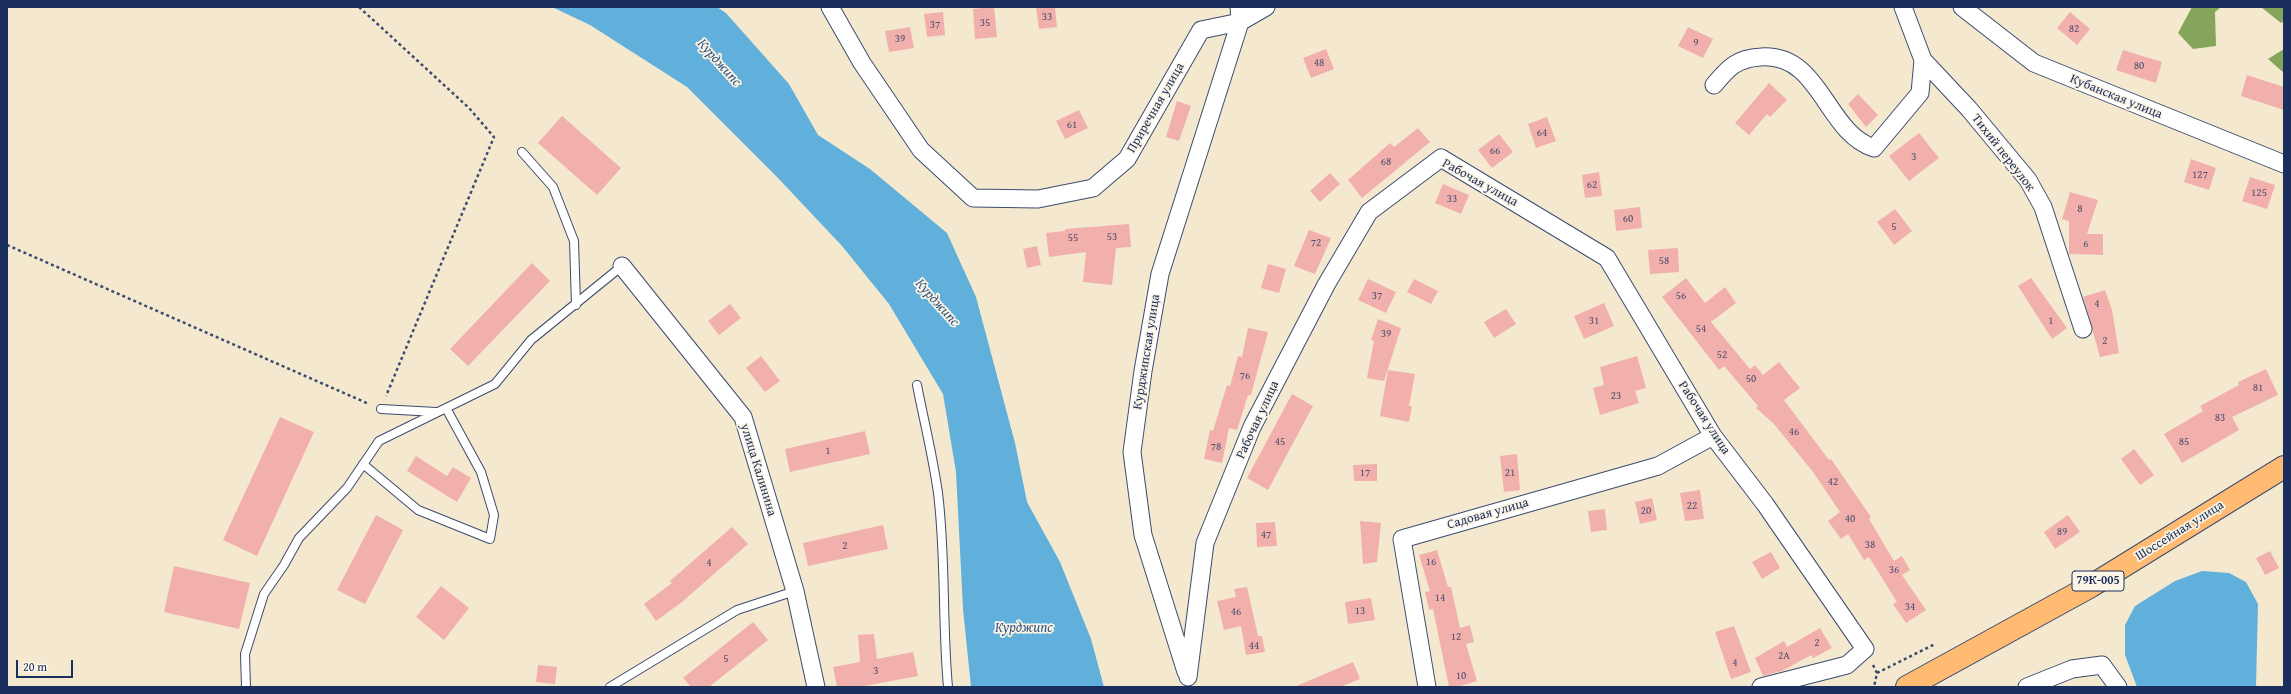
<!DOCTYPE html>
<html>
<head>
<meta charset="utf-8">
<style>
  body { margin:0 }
  #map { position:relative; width:2291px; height:694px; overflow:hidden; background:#f4e9cf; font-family:"Gentium Book Plus",serif }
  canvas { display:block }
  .frame { position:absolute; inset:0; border:8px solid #1b2f5e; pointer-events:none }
  .scale { position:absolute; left:16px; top:660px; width:57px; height:18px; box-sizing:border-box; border:2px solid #1b2f5e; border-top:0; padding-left:5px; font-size:12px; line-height:14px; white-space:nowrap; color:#1b2f5e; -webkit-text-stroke:3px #fcf5e5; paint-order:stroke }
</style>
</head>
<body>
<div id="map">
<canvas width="2291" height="694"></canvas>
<div class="frame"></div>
<div class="scale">20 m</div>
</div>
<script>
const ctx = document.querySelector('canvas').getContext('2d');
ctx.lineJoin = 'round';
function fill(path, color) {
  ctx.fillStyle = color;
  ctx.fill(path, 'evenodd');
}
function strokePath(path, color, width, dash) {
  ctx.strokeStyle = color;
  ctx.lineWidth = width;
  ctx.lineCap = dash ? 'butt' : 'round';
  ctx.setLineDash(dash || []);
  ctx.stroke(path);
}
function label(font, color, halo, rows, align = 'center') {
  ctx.font = font + ' "Gentium Book Plus",serif';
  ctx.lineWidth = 3.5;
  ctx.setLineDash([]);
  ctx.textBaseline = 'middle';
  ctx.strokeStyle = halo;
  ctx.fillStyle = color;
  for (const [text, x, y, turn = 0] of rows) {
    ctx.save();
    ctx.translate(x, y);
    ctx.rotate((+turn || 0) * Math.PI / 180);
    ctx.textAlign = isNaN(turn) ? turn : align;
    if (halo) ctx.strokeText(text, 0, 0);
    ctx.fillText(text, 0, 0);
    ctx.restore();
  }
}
const forest = new Path2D(`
  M2192,7H2221L2215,12L2216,46L2193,49L2178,33Z
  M2261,7H2284V21L2281,23Z
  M2284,49V73L2268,59Z`);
const water = new Path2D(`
  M552,7H717L726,13L789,84L818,135L870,169L947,233L976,297L1015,443L1027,502L1060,562L1091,639L1104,687H971L963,609L956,472L943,394L889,304L842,246L778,178L687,87L590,25Z
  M2202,571L2229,573L2246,582L2258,604L2256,687H2137L2125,655V625L2135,606L2175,581Z`);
const building = new Path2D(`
  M994,7L997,37L975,39L973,9Z
  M1036,7H1055L1057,27L1039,29Z
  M943,12L945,35L927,37L924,14Z
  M2070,12L2090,29L2077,45L2057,28Z
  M910,27L914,48L889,52L885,31Z
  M1688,27L1713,39L1703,58L1678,46Z
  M1326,49L1334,69L1311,78L1303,58Z
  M2123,50L2162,62L2156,83L2116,70Z
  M2247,75L2284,87V110L2241,96Z
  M1769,83L1787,100L1770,117L1767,114L1749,135L1735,123Z
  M1858,94L1878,115L1866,127L1848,104Z
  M1177,101L1191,106L1179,141L1166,137Z
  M1079,110L1088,128L1065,139L1056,121Z
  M562,116L621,168L597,195L538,143Z
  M1547,117L1556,141L1536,148L1528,124Z
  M1418,128L1430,142L1362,198L1348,180L1390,143L1394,147Z
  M1919,133L1939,158L1909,181L1889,156Z
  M1499,134L1513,152L1492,168L1478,150Z
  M2191,159L2216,168L2209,190L2184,182Z
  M1599,172L1602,196L1585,198L1582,175Z
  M1330,173L1340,184L1320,202L1310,191Z
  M2250,177L2275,185L2267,209L2242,201Z
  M1443,184L1469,195L1461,214L1435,203Z
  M2070,192L2098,200L2087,234H2103V255L2069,254V221L2062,219Z
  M1640,207L1642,228L1616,231L1614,210Z
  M1895,209L1912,231L1894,245L1877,222Z
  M1129,224L1131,247L1116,248L1112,285L1083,282L1086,252L1049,257L1046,233L1065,231V229Z
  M1309,230L1331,238L1315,274L1294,266Z
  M1037,246L1041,265L1027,268L1023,249Z
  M1678,248L1679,272L1650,274L1648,250Z
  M532,263L550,281L468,366L450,349Z
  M1268,264L1286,269L1279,293L1261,288Z
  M1686,278L1705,303L1725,287L1736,303L1711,322L1750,369L1755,365L1763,375L1779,362L1800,388L1784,400L1829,460L1831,459L1871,517L1869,519L1894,561L1902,556L1910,570L1902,575L1926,610L1906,623L1893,604L1897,602L1869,557L1864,560L1848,534L1841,539L1828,521L1840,512L1813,472L1773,423L1756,408L1758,406L1724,366L1719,370L1662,297Z
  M2031,278L2067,328L2052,339L2018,286Z
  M1368,279L1396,292L1386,313L1358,300Z
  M1414,279L1438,291L1431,304L1407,292Z
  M2105,290L2112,310L2119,353L2100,357L2083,297Z
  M1604,303L1614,326L1584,339L1574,316Z
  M730,304L741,318L719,335L708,321Z
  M1506,309L1516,324L1494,338L1484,322Z
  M1378,319L1401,328L1384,381L1367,378L1374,341L1371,340Z
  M1248,328L1268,332L1251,395H1248L1237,430L1229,428L1222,463L1204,459L1210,430L1213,431L1227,385L1230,386L1238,356L1242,357Z
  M761,356L780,381L765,392L746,368Z
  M1637,356L1646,388L1635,391L1639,403L1600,415L1593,388L1604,385L1600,367Z
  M2266,369L2278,395L2232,417L2239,430L2182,463L2164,434L2203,411L2200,406L2239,385L2238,382Z
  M1388,370L1415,374L1409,406H1412L1409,422L1380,416Z
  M1292,394L1313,406L1268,490L1247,478Z
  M280,417L314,432L257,556L223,540Z
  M865,431L870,454L790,472L785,449Z
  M2134,449L2154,475L2140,485L2121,459Z
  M1517,454L1520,490L1504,492L1500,456Z
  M416,456L447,476L453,467L471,478L457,502L407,471Z
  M1377,464V481H1354L1353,465Z
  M1700,490L1704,519L1685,521L1680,493Z
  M1652,498L1657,520L1640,524L1635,502Z
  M1605,509L1607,530L1591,532L1588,511Z
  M376,515L403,530L365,604L337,590Z
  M2068,515L2080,532L2055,549L2044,532Z
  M1360,521L1381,523L1377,562L1363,564Z
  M1275,522L1277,546L1257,547L1256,523Z
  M883,525L888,549L808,566L803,543Z
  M732,527L748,544L682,602L656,621L644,604L672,583L670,581Z
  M1437,550L1448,587H1451L1460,628L1470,625L1474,642L1466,644L1477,681L1457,687H1449L1433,609L1429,610L1425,592L1430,591L1419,555Z
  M2270,551L2279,568L2265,575L2256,558Z
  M1771,552L1780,568L1762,579L1752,562Z
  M174,566L250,583L239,629L164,612Z
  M441,586L469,608L444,640L416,617Z
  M1247,587L1258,636H1262L1265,652L1246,655L1241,626L1224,630L1217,601L1236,597L1234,589Z
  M1371,598L1375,620L1348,624L1345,602Z
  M753,622L768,640L709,687H691L683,678Z
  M1734,626L1751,672L1731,679L1715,632Z
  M1820,628L1832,648L1813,658L1811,655L1782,671L1763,676L1755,658L1784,641L1787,647Z
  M874,634L877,659L913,652L918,676L859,687H837L833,667L860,662L858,635Z
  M1353,662L1360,679L1340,687H1294Z
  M538,665L557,667L555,684L536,682Z`);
const path = new Path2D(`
  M359,7L469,108L494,137L386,396
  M7,245L369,404
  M1873,665L1877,673L1874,687
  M1877,673L1935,644`);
const lane = new Path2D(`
  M522,152L553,187L574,241L576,305
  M917,385C924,421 933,457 938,493C946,557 942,622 948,687
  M381,409L436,412
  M363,464L418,510L490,539L494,515L481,472L446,408
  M246,687L245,654L264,594L284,565L299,538L347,488L379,441L495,384L531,340L622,266
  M610,687L737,610L795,591`);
const street = new Path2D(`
  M830,7L862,63L921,150L973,198L1038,199L1093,188L1127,159L1201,30L1240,22L1266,7
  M1903,7L1923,60L1969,109L2028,180L2043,207L2083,329
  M1962,7L2034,63L2284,164
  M1714,85C1728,68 1737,58 1761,57C1821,53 1825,132 1874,148L1920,93L1923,60
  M622,266L743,417L795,591L816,687
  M1186,672L1143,535L1132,452L1143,371L1160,274L1240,22L1239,7
  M1188,677L1205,543L1252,427L1326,285L1369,212L1441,158L1607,258L1713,436L1765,504L1865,649L1847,665L1761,687
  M1427,687L1402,539L1658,466L1713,436
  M2027,687L2072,669L2102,665L2118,687`);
const primary = new Path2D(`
  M1907,687L2091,586L2284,467`);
const numberNames = [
  ["33",1047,17],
  ["35",985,23],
  ["37",935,25],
  ["82",2074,29],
  ["39",900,39],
  ["9",1696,43],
  ["48",1319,63],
  ["80",2139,66],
  ["61",1072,125],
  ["64",1542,133],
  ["66",1495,151],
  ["3",1914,157],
  ["68",1386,162],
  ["127",2200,175],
  ["62",1592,185],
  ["125",2259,193],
  ["33",1452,199],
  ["8",2080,209],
  ["60",1628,219],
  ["5",1894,227],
  ["53",1112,237],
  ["55",1073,238],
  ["72",1316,243],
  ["6",2086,244],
  ["58",1664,261],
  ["37",1377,296],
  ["56",1681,296],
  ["4",2097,304],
  ["31",1594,321],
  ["1",2051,321],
  ["54",1701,329],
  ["39",1386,334],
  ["2",2105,341],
  ["52",1722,355],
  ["76",1245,376],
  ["50",1751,379],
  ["81",2258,388],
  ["23",1616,396],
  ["83",2220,418],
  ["46",1794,432],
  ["45",1280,442],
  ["85",2184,442],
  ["78",1216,447],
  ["1",828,451],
  ["17",1365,473],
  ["21",1510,473],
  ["42",1833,482],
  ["22",1692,506],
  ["20",1646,511],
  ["40",1850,519],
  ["89",2062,532],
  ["47",1266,535],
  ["38",1870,545],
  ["2",845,546],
  ["16",1431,562],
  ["4",709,563],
  ["36",1894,570],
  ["14",1440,598],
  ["34",1910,607],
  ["13",1360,611],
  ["46",1236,612],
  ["12",1456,637],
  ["2",1817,643],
  ["44",1254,646],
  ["2А",1784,656],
  ["5",726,659],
  ["4",1735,663],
  ["3",876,671],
  ["10",1461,676]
];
const shields = [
  [2098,581,52]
];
const shieldNames = [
  ["79К-005",2098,581]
];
const streetNames = [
  ["Кубанская улица",2116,97,22],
  ["Приречная улица",1156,108,-60],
  ["Тихий переулок",2003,153,52],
  ["Рабочая улица",1480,183,29],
  ["Курджипская улица",1147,352,-81],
  ["Рабочая улица",1704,418,57],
  ["Рабочая улица",1258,420,-65],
  ["улица Калинина",758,470,73],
  ["Садовая улица",1488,514,-16],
  ["Шоссейная улица",2180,531,-32]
];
const waterNames = [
  ["Курджипс",719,63,48],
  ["Курджипс",937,303,48],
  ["Курджипс",1024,628]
];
fill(forest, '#85a55a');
fill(water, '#61b0db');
fill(building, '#f2b0ac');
strokePath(lane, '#3c4b6f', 10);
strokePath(street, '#3c4b6f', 19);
strokePath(primary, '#3c4b6f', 24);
strokePath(path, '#3c4b6f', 2.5, [3, 3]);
strokePath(lane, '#fff', 8);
strokePath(street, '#fff', 17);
strokePath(primary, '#ffbb71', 22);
label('11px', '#514f72', null, numberNames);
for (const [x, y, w] of shields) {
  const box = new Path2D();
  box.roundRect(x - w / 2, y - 10, w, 20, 3);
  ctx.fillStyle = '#fcf5e5';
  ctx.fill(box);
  strokePath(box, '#1b2f5e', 1);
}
label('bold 12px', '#1b2f5e', null, shieldNames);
label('13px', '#1b2f5e', '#fcf5e5', streetNames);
label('italic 14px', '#305684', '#fcf5e5', waterNames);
</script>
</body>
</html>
